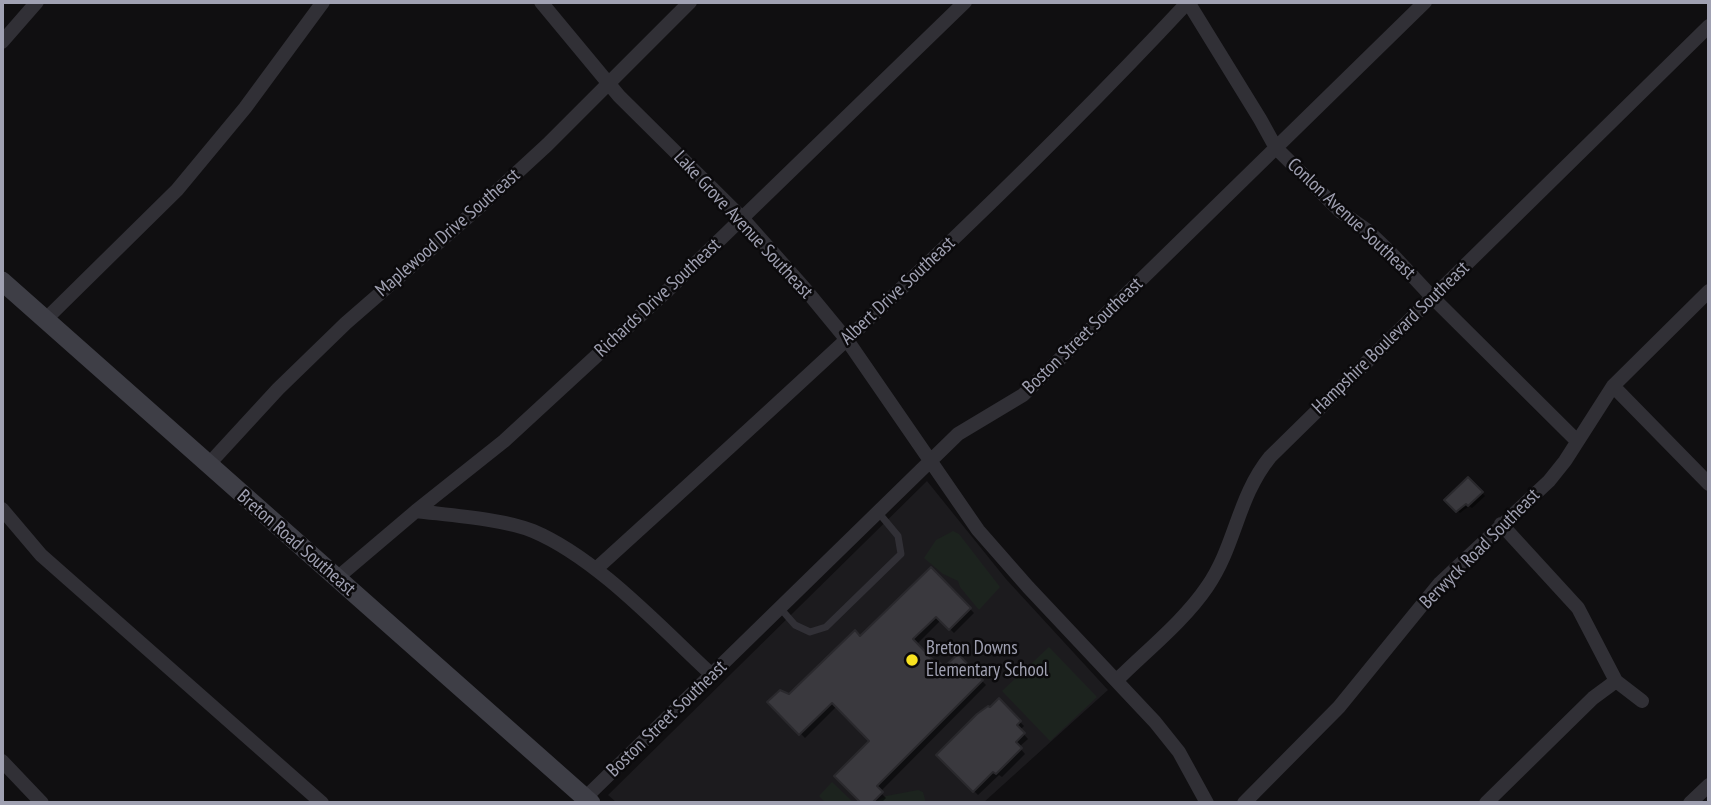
<!DOCTYPE html>
<html>
<head>
<meta charset="utf-8">
<style>
  body { margin:0 }
  #map { position:relative; width:1711px; height:805px; overflow:hidden; background:#100f11; font-family:"PT Sans Narrow",sans-serif }
  canvas { display:block }
  .frame { position:absolute; inset:0; border:4px solid #a0a1b2; pointer-events:none }
</style>
</head>
<body>
<div id="map">
<canvas width="1711" height="805"></canvas>
<div class="frame"></div>
</div>
<script>
const ctx = document.querySelector('canvas').getContext('2d');
ctx.lineJoin = 'round';
function fill(path, color) {
  ctx.fillStyle = color;
  ctx.fill(path, 'evenodd');
}
function strokePath(path, color, width, dash) {
  ctx.strokeStyle = color;
  ctx.lineWidth = width;
  ctx.lineCap = dash ? 'butt' : 'round';
  ctx.setLineDash(dash || []);
  ctx.stroke(path);
}
function label(font, color, halo, rows, align = 'center') {
  ctx.font = font + ' "PT Sans Narrow",sans-serif';
  ctx.lineWidth = 5;
  ctx.setLineDash([]);
  ctx.textBaseline = 'middle';
  ctx.strokeStyle = halo;
  ctx.fillStyle = color;
  for (const [text, x, y, turn = 0] of rows) {
    ctx.save();
    ctx.translate(x, y);
    ctx.rotate((+turn || 0) * Math.PI / 180);
    ctx.textAlign = isNaN(turn) ? turn : align;
    if (halo) ctx.strokeText(text, 0, 0);
    ctx.fillText(text, 0, 0);
    ctx.restore();
  }
}
const built = new Path2D(`
  M927,481L1006,579L1108,690L983,803H617L608,795Z`);
const green = new Path2D(`
  M953,531L959,534L1000,587L979,610L960,587L958,581L943,574L924,558L936,540Z
  M1049,647L1097,697L1050,741L1002,691Z
  M832,782L854,803H826L819,796Z
  M918,790L923,792L926,803H873L886,796Z`);
const shadow = new Path2D(`
  M1468,479L1485,496L1472,508L1469,506L1460,513L1447,500Z
  M931,569L974,613L954,633L941,620L916,645L935,664L944,670L958,656L986,685L880,792L886,798L881,803H863L836,776L872,741L837,706L805,738L770,702L789,697L861,638Z
  M999,701L1024,726L1020,730L1028,739L1019,747L1025,754L1002,777L999,775L978,795L938,755Z`);
const building = new Path2D(`
  M1468,477L1483,492L1468,506L1466,504L1456,512L1444,500Z
  M931,567L971,608L949,630L936,617L913,639L935,662L937,660L944,667L958,654L983,680L877,786L883,792L872,803H861L834,776L869,741L832,703L799,735L767,702L780,690L789,694L855,630L860,636Z
  M999,698L1021,721L1017,725L1025,733L1016,742L1022,748L996,774L993,772L973,792L936,755L977,714L988,706L990,707Z`);
const lane = new Path2D(`
  M780,608L795,625L810,632L826,627L901,554L898,536L878,512`);
const street = new Path2D(`
  M541,2L619,96L742,218L805,289L847,340L978,530L1028,587L1155,722L1179,752L1207,803
  M1188,2L1260,119L1276,148L1341,212L1368,231L1391,253L1433,298L1577,441
  M2,42L37,2
  M45,320L177,190L245,108L323,2
  M1613,386L1709,484
  M208,465L278,389L346,323L484,203L547,145L690,2
  M2,509L41,555L322,803
  M416,511C448,515 504,519 533,531C597,558 660,627 712,675
  M1501,524L1578,608L1616,681L1642,701
  M596,569C798,385 1002,202 1188,2
  M337,578L416,511L504,441L668,290L965,2
  M1117,680C1146,651 1184,621 1207,587C1236,545 1237,498 1270,457L1709,26
  M2,761L42,803
  M585,798L958,434L1023,395L1425,2
  M1244,803L1339,707L1440,583L1549,481L1565,461L1613,386L1709,291
  M1486,803L1593,698L1616,681
  M1690,803L1709,785`);
const secondary = new Path2D(`
  M2,281L591,803`);
const markers = [
  [912,660,7,"#f8e220"]
];
const streetNames = [
  ["Conlon Avenue Southeast",1351,219,43],
  ["Lake Grove Avenue Southeast",743,225,47],
  ["Maplewood Drive Southeast",448,233,-41],
  ["Albert Drive Southeast",898,291,-43],
  ["Richards Drive Southeast",658,298,-43],
  ["Boston Street Southeast",1083,336,-44],
  ["Hampshire Boulevard Southeast",1391,338,-44],
  ["Breton Road Southeast",296,543,41],
  ["Berwyck Road Southeast",1480,549,-45],
  ["Boston Street Southeast",667,719,-44]
];
const poiNames = [
  ["Breton Downs",926,649],
  ["Elementary School",926,671]
];
fill(built, '#1c1b1e');
fill(green, '#1c231e');
fill(shadow, '#0007');
fill(building, '#3a393e');
strokePath(building, '#2a292d', 2);
strokePath(lane, '#313036', 7);
strokePath(street, '#313036', 14);
strokePath(secondary, '#3e3e46', 19);
for (const [x, y, r, color] of markers) {
  const dot = new Path2D();
  dot.arc(x, y, r, 0, 2 * Math.PI);
  ctx.fillStyle = color;
  ctx.fill(dot);
  strokePath(dot, '#0b0a0c', 2.5);
}
label('19px', '#a0a1b2', '#0b0a0c', streetNames);
label('19px', '#a0a1b2', '#0b0a0c', poiNames, 'left');
</script>
</body>
</html>
